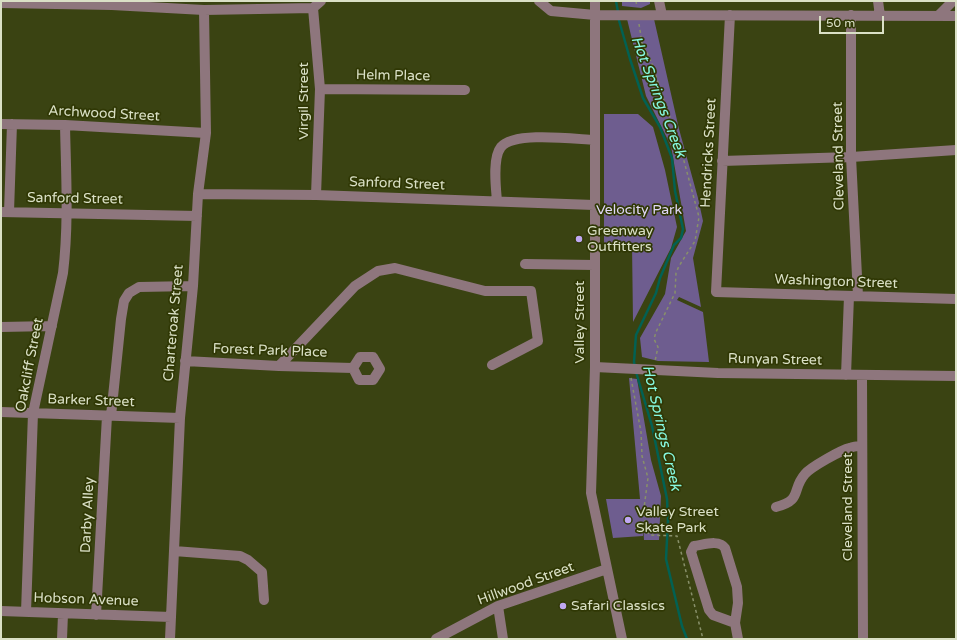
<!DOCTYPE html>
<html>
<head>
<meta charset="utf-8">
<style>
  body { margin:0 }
  #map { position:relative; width:957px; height:640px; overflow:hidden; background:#3a4312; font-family:"Varela Round",sans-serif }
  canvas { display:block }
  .frame { position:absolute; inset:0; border:2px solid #dae0c6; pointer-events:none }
  .scale { position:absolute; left:819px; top:16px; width:65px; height:18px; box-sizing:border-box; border:2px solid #dae0c6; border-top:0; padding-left:5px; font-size:12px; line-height:14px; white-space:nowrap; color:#dae0c6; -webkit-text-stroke:3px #303805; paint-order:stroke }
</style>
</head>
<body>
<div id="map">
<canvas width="957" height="640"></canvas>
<div class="frame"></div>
<div class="scale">50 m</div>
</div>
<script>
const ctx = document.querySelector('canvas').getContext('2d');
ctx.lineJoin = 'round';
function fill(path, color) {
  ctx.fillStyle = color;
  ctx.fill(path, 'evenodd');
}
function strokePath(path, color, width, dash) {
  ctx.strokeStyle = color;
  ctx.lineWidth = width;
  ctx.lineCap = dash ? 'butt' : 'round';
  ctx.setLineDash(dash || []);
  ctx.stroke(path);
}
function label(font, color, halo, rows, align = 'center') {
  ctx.font = font + ' "Varela Round",sans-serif';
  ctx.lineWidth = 3.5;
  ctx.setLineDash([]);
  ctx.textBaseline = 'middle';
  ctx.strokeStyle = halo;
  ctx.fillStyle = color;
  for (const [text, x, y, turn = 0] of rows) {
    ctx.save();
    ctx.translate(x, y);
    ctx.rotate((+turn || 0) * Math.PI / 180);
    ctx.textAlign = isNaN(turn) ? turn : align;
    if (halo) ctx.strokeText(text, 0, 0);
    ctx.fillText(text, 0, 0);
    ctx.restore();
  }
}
const green = new Path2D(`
  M622,1H650V4L641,8L622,6Z
  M627,19H654L679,129L698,198L703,221L693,258L701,307L679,297L677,300L703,312L709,362L658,361L642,357L640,338L665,294L671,258L686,231L671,146L646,96Z
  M604,114H638L653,127L665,170L677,227L671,248L633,322L632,245H604Z
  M629,378L637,379L651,460L661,496L659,540H644L643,524V536L613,538L606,499H640Z`);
const stream = new Path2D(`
  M616,1L618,12
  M618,17L630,59L643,98L660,127L672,158L675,191L683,229L681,238L674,245L660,278L656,293L636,335L634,362L635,367
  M636,372L652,426L667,499L668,520L666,559L682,626L687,639`);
const path = new Path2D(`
  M636,1L637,7
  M639,24L642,43L651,61L666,107L677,135L699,217L695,241L679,266L676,273L675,293L656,332L654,339L658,347L655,361
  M631,378L641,432L642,456L648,478L644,508L646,531L650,535L677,536L703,639`);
const minor = new Path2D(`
  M539,1L551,11L595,15L956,16
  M595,1V367L591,493L622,639
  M659,1L662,15
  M878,1L880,16
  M1,3L112,5L204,10L313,8L321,1
  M313,8L320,89L316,195
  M730,15L716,292L956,299
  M851,15V157L858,296
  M938,16L953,1
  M320,89L465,90
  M1,124L65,125L206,133
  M722,161L851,157L956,150
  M198,194L316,195L594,205
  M497,201C496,188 492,158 501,147C514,131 574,139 594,140
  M1,212L197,216
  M9,212L12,124
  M525,264L595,265
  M1,327L52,326
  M360,357H373L380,369L373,380H359L353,368Z
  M185,361L279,366L353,368
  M279,366L355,286L378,271L395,268L485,291H531L538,341L492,365
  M595,367L718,373L956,376
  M846,375L849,296
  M862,375L863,639
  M1,412L180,418
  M111,416L121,319L124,301L129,293L139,287L193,286
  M776,507C803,500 791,490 805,474C811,467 841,450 850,448C854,446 858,446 862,446
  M174,551L240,556L248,560L262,572L264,600
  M498,606L503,639
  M1,611L171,617
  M26,612L33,413L63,273C69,223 66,174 65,125
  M96,615L107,416
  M735,623L713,615L709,610L691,552L694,546C703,545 719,539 725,548L737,587L738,603L735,623L738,639
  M62,639L63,614
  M170,639L180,418L193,286L198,194L206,133L204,10
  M436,639L498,606L607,569`);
const markers = [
  [579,239,4,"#c0a8f3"],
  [628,520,4,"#c0a8f3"],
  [563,606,4,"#c0a8f3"]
];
const streetNames = [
  ["Helm Place",393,76,1],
  ["Virgil Street",304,101,-90],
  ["Archwood Street",104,114,3],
  ["Hendricks Street",709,153,-87],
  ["Cleveland Street",839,156,-91],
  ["Sanford Street",397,184,2],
  ["Sanford Street",75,199,1],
  ["Washington Street",836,282,2],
  ["Valley Street",580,322,-90],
  ["Charteroak Street",174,323,-85],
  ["Forest Park Place",270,351,2],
  ["Runyan Street",775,360,1],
  ["Oakcliff Street",30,365,-79],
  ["Barker Street",91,401,2],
  ["Cleveland Street",848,507,-90],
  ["Darby Alley",88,515,-87],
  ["Hillwood Street",526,584,-20],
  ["Hobson Avenue",86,600,2]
];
const parkNames = [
  ["Velocity Park",639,210]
];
const poiNames = [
  ["Greenway",587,231],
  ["Outfitters",587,247],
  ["Valley Street",636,512],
  ["Skate Park",636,528],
  ["Safari Classics",571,606]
];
const waterNames = [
  ["Hot Springs Creek",658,97,69],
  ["Hot Springs Creek",661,428,77]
];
fill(green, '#6e5d8f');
strokePath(stream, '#026153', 2.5);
strokePath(path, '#88906a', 1.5, [3, 3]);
strokePath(minor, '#8e767d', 10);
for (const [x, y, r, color] of markers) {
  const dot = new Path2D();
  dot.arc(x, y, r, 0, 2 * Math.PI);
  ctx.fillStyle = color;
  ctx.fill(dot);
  strokePath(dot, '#303805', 1.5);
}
label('14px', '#dae0c6', '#303805', streetNames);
label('14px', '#e1d8f8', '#303805', parkNames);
label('14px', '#dae0c6', '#303805', poiNames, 'left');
label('italic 15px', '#86f8e0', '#303805', waterNames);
</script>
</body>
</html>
